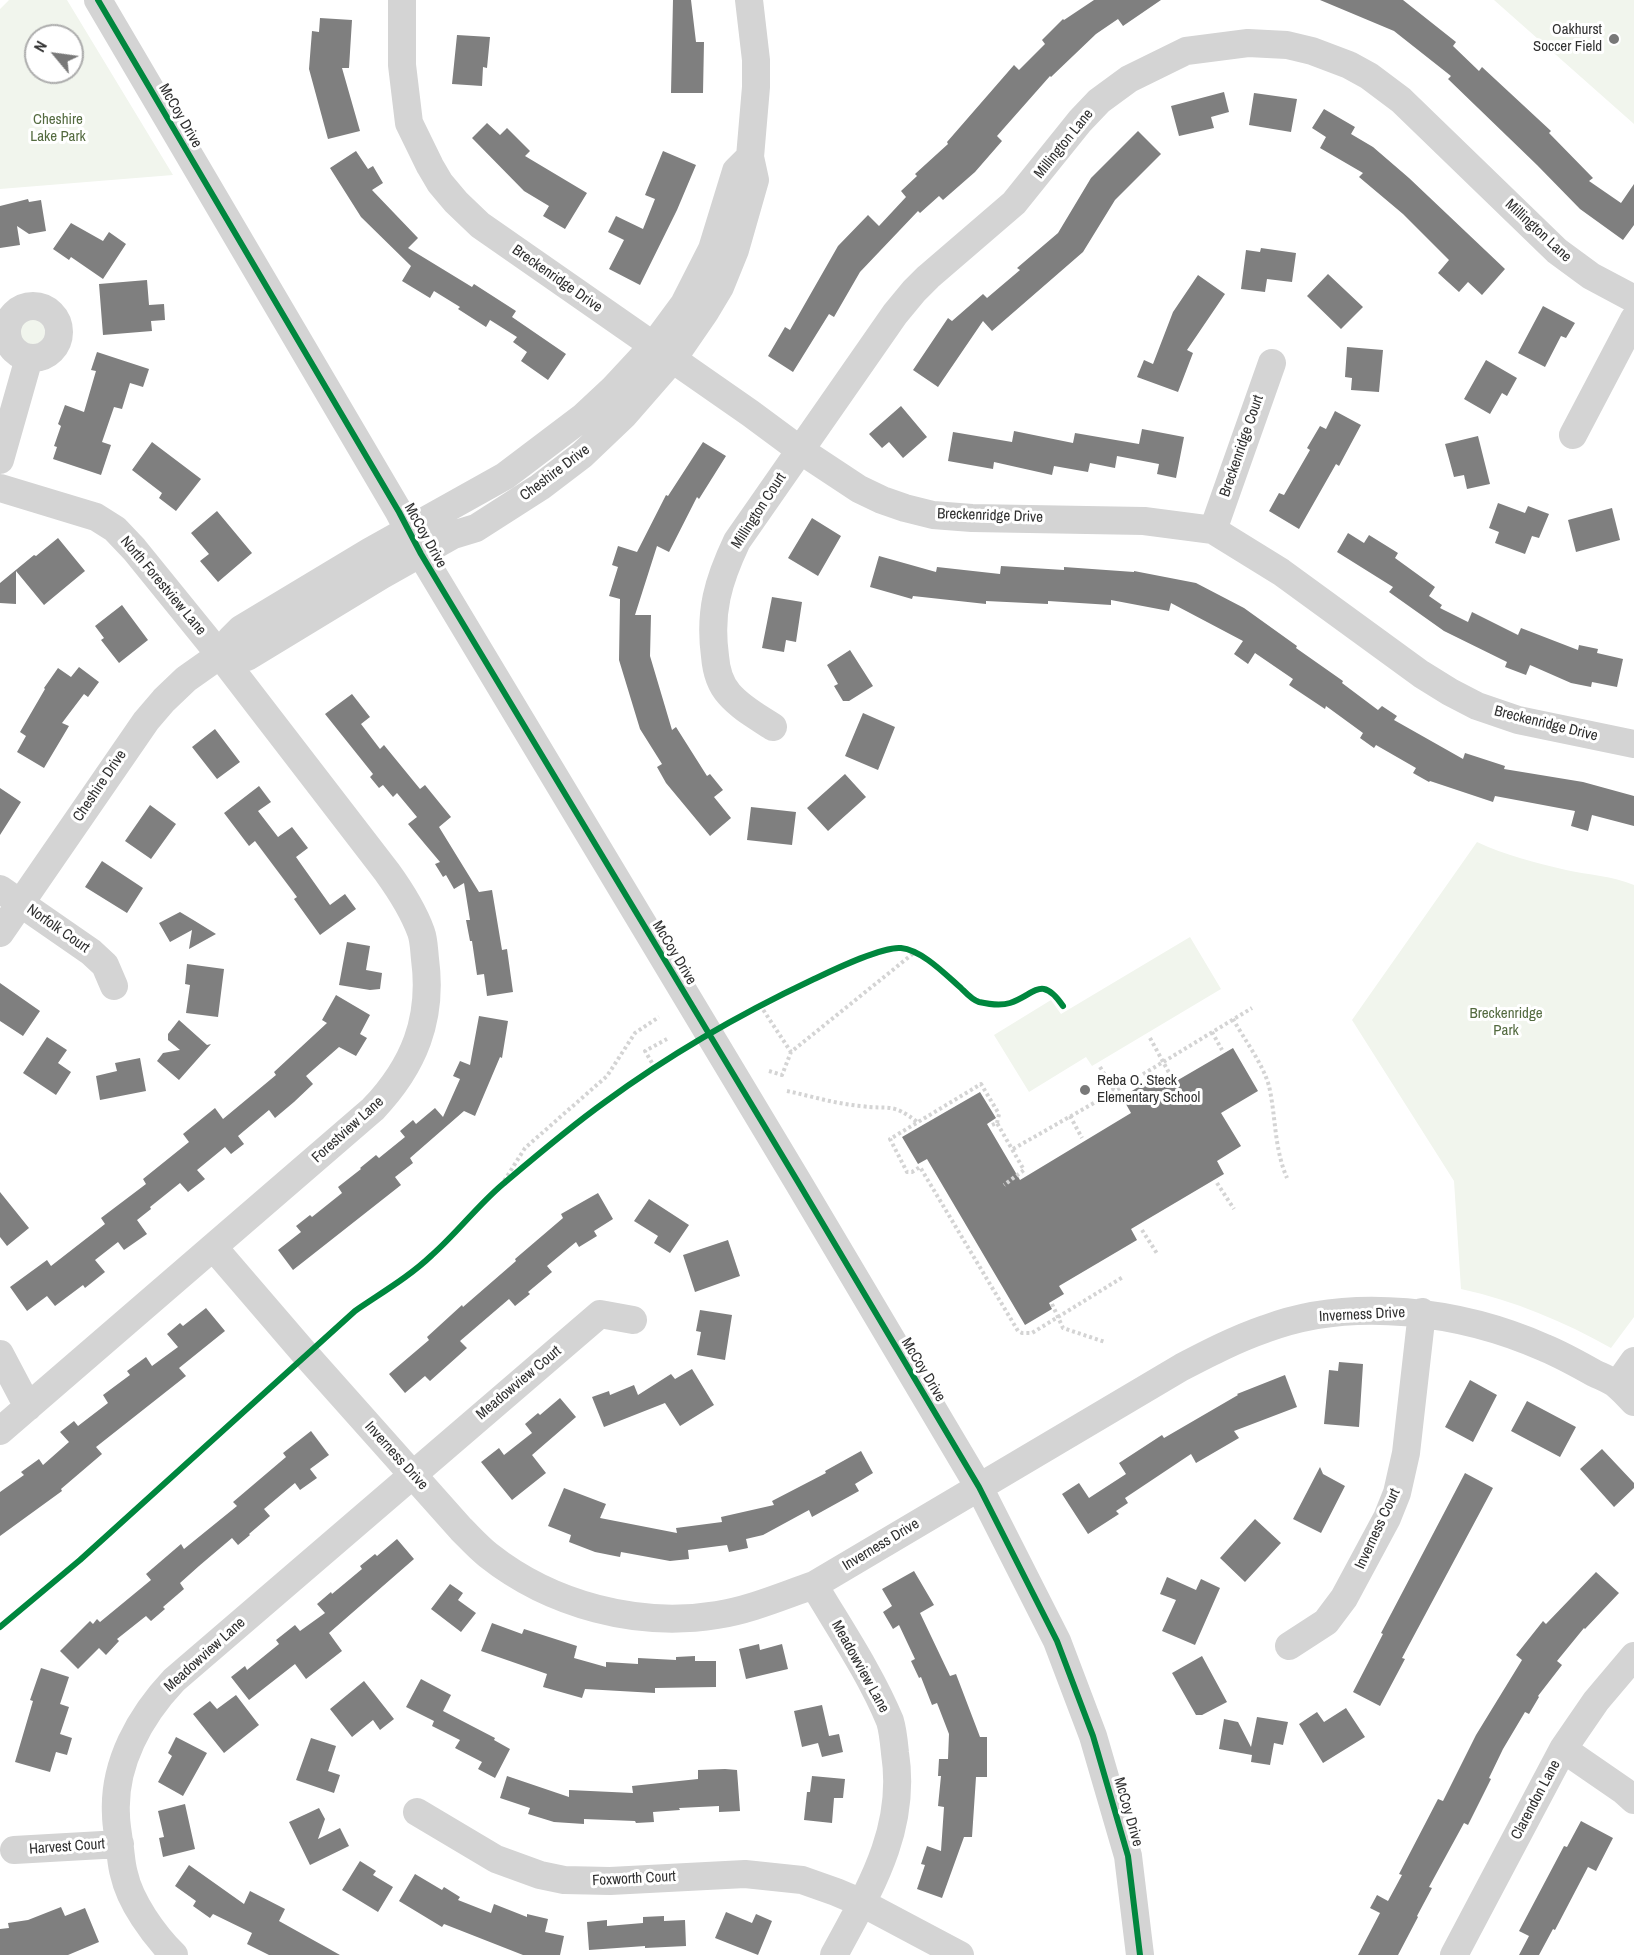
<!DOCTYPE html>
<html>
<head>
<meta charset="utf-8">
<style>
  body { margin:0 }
  #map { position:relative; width:1634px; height:1955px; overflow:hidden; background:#fff; font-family:"Archivo Narrow",sans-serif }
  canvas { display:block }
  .north { position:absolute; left:24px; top:24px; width:60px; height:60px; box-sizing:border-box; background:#fff; border:2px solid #acacac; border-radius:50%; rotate:299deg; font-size:16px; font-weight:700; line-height:24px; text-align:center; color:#303030 }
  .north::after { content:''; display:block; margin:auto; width:21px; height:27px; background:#787878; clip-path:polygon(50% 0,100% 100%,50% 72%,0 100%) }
</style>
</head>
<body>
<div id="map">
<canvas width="1634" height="1955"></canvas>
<div class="north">N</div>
</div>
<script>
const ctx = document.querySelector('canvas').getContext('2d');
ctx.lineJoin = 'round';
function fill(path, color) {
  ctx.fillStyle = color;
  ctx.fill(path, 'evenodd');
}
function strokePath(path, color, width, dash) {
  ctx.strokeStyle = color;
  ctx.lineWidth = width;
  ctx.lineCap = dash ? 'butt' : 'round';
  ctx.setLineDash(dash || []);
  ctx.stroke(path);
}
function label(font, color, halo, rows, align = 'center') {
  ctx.font = font + ' "Archivo Narrow",sans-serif';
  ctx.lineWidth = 6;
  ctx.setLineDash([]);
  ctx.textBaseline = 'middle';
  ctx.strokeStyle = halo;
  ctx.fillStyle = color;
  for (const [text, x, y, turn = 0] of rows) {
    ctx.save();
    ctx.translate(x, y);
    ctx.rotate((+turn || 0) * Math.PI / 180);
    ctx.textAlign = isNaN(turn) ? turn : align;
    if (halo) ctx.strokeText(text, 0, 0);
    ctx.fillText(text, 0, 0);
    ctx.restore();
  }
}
const green = new Path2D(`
  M9,0H67L173,175L0,189V9ZM36,36H72V72H36Z
  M1494,0H1634V124Z
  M19 332a13 13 0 1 1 26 0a13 13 0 1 1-26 0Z
  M1477,842C1505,855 1536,863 1566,870C1589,875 1612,876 1634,885V1317L1611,1348C1563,1321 1515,1301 1461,1289L1454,1181L1352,1020Z
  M1190,937L1221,989L1092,1066L1086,1057L1029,1092L994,1035L1051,1000L1061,1014Z`);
const building = new Path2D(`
  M673,0H691L696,42H704L703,93H671Z
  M1094,0H1161L1123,26L1118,19L1096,34L1051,77L1050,76L997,136L1002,141L975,172L943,200L939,196L920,213L918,211L860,272L834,317L829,314L793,372L768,356L785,327L790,330L838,246L868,215L879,226L906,197L901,191L917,176L915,174L948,144L947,142L1014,65L1019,70L1045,44L1042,40L1063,19L1064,20Z
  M1320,0H1403L1456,42L1453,46L1479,71L1482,67L1551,131L1549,133L1593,178L1589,181L1621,203L1634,184V225L1623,240L1580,209L1537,165L1448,79L1451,76L1394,31Z
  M320,18L352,20L349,68H342L360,131L328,139L309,69L312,31L319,32Z
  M457,35L490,37L487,68L483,67L482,86L452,84Z
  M1224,92L1229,112L1211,117L1214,128L1179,136L1171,106Z
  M1254,93L1297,99L1291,132L1249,125Z
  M1324,109L1355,127L1351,134L1373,147L1409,178L1505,269L1482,295L1468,282L1459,292L1438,273L1449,260L1403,214L1359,177L1363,173L1320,148L1326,137L1312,128Z
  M487,123L500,135L507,128L530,151L525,156L587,193L565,229L543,216L549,206L524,191L472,138Z
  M1138,131L1161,154L1115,200L1083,252L992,331L983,321L938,387L913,370L948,318L952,321L983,294L987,298L1020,270L1017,268L1058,233L1091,178Z
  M356,151L368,169L373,166L383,183L372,190L418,238L408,248L472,287L474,284L516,311L512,317L566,354L548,380L521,361L527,352L513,342L517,337L490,320L486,327L458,309L460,307L434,291L430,298L402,281L411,266L361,217L330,168Z
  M663,151L696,165L677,210L640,285L609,269L624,240L608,232L616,216L643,229L655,199L645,195Z
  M28,199L29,202L41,200L46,231L29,234L17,226L20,245L0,248V206Z
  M71,223L103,241L109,232L126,244L103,279L71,257L69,260L53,249Z
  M1261,248L1296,253L1292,282L1267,279L1265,292L1241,289L1246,250L1260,252Z
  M1328,274L1363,307L1341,329L1307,296Z
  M1198,275L1225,294L1187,350L1193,353L1178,392L1137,377L1144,360L1153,364L1173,312Z
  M147,280L149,305L164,304L165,320L151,321L152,331L103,335L99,284Z
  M1543,306L1575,323L1566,338L1561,336L1545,367L1518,353Z
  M1347,347L1383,350L1379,392L1351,390L1352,378L1345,377Z
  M97,352L149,369L143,387L130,383L122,409L114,407L102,442L111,445L101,475L53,459L57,447L54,446L61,426L58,424L65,405L84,412L96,371L91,370Z
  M1486,360L1517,378L1507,396L1502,393L1490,414L1464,399Z
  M901,406L927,437L903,458L889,442L882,448L869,434Z
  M1335,411L1361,425L1339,466L1336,464L1299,529L1269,511L1279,493L1284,495L1310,450L1307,448L1320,426L1326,429Z
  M1142,429L1184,437L1176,478L1157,474L1159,464L1117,456L1115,468L1090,463L1088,472L1054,466L1052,475L994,462L993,469L948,461L953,432L1012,442L1014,431L1073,443L1075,433L1139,444Z
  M1478,436L1490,484L1467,489L1464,475L1454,477L1445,444Z
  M152,442L201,479L176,511L159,498L162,493L132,470Z
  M703,442L726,456L699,499L697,497L669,552L657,546L635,615H651L650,656L672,730L676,727L707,776L710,774L723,790L714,797L731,818L710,836L666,783L657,767L662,764L640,729L619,660L620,599L609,596L618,567L612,565L618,546L637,552L666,495L668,496Z
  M1498,503L1525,513L1528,506L1549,514L1539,538L1532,536L1525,554L1495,543L1499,532L1489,528Z
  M1612,508L1620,540L1576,552L1568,520Z
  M217,511L252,553L218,582L200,561L209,554L191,533Z
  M812,518L841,536L818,576L788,558Z
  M1348,533L1364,543L1369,535L1398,553L1395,558L1435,587L1429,596L1442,605L1440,608L1468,622L1472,612L1518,635L1521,628L1578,650L1579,645L1598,649L1597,653L1623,659L1617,687L1592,682L1591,687L1571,683L1530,665L1526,675L1505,667L1507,662L1444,631L1389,592L1393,587L1337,552Z
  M58,538L85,571L44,605L16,571V604L0,603V583L34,555L36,556Z
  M879,556L936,572L937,567L1000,574L1001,566L1064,570V567L1134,572V571L1196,583L1244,608L1297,646L1296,648L1343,681L1342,683L1378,710L1382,706L1397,716L1394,720L1463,759L1465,753L1505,766L1504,769L1583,782L1634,796V826L1592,815L1588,831L1571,826L1575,811L1495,796L1493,802L1430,781L1429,782L1413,773L1416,768L1376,745L1374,748L1360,738L1363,733L1326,706L1325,709L1289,685L1293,679L1255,653L1248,664L1234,654L1243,641L1171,603L1169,611L1111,600V605L1048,601V604L986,601V604L913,596L912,599L870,587Z
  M772,597L802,602L796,642L786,640L784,652L762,648Z
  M122,605L148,640L119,663L101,640L104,638L95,626Z
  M850,650L873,686L849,701H843L834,686L838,684L827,665Z
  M79,667L99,682L88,697L84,694L62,723L69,726L44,768L17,752L26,736L20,732L45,689L44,688L58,668L71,677Z
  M352,694L370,717L361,724L380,749L384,745L420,789L425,785L451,817L439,827L479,892L492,890L502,950L507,949L513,992L487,996L484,974L477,975L472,941H470L466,920H470L464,883L454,889L446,875L443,877L435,864L440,862L408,824L417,817L397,793L393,797L383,785L379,788L370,777L373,774L325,714Z
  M863,713L895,727L878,770L845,756Z
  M215,729L240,762L217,779L192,747Z
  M845,774L866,797L828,831L807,808Z
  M259,786L271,802L258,811L278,837L292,827L308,848L296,857L330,905L345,894L356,909L320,935L294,899L297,897L255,841L249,846L224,813Z
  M0,788L21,802L0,835Z
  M150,805L176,824L151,859L125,841Z
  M751,807L796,812L792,845L747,840Z
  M102,861L143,888L127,913L85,887Z
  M180,912L195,921L216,934L189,949L192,930L170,942L159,923Z
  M347,942L370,946L366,970L382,973L380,989L370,990L339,985Z
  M187,964L224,969L218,1017L186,1013L190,985L185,984Z
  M0,983L40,1011L23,1036L0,1021Z
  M336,995L370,1015L360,1034L367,1038L356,1056L339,1047L306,1076L313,1084L294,1102L275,1118L269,1110L238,1136L244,1144L231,1154L225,1147L197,1170L205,1179L188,1192L180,1183L150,1207L151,1209L137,1220L147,1234L124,1250L118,1242L95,1260L105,1272L85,1288L83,1285L55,1306L47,1296L27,1311L10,1287L47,1260L51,1266L105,1224L101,1218L146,1184L143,1179L189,1142L183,1134L215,1108L223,1119L276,1075L274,1072L327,1023L322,1020Z
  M479,1016L508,1021L502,1058L500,1057L475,1116L464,1111L410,1158L413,1163L395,1177L401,1185L293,1270L278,1250L301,1232L296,1226L310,1215L312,1217L342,1193L338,1187L361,1169L360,1168L376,1155L379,1158L405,1137L400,1131L413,1120L416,1124L435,1108L443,1117L460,1079L453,1076L460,1061L470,1065Z
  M179,1020L207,1045L211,1044L179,1080L157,1061L163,1053L180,1050L168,1040V1034Z
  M47,1037L67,1050L58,1063L71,1072L56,1095L23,1073Z
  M1233,1048L1258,1091L1221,1113L1241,1146L1217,1161L1224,1174L1131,1229L1137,1240L1059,1286L1064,1294L1049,1303L1052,1309L1025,1325L927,1159L918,1164L902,1137L980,1092L996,1118L987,1124L1020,1180L1131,1113L1122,1097L1158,1075L1166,1087Z
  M140,1058L146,1091L100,1100L96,1076L117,1071L115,1063Z
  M0,1192L29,1228L7,1246L0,1237Z
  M598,1193L613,1219L594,1231L597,1236L579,1247L576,1242L547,1266L552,1272L528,1292L530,1294L515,1306L509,1299L460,1341L467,1348L430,1381L425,1376L405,1393L389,1374L429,1340L427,1337L462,1305L463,1307L516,1261L515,1259L563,1218L561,1214Z
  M649,1199L689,1225L670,1253L654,1243L658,1236L634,1221Z
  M728,1240L740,1276L695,1292L683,1255Z
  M206,1308L225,1331L179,1368L186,1376L96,1447L102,1454L61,1489L62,1491L0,1536V1492L24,1475L21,1472L39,1459L43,1465L69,1442L60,1432L74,1421L78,1426L108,1403L103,1395L130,1375L127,1371L146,1357L152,1366L178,1347L167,1334L180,1323L183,1326Z
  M700,1310L732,1315L725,1360L697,1355L701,1332L696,1331Z
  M1339,1362L1363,1364L1359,1427L1324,1424L1329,1370L1338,1371Z
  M692,1369L714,1405L680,1426L665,1403L604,1427L592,1397L609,1391L610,1395L634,1385L638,1395L671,1374L675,1379Z
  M1285,1375L1297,1407L1234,1431L1239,1438L1196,1463L1191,1454L1125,1498L1128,1503L1116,1511L1119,1514L1088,1534L1062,1494L1079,1483L1089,1498L1126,1474L1119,1463L1162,1435L1164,1438L1238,1395L1237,1394Z
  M1470,1380L1497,1395L1473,1442L1445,1427Z
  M560,1398L576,1417L532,1455L546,1473L512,1500L481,1462L499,1448L504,1455L532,1433L525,1424L538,1413L540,1415Z
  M1527,1401L1576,1427L1560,1457L1511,1431Z
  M311,1431L329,1455L310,1469L317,1478L300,1490L295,1483L264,1509L270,1516L249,1534L250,1535L238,1545L232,1538L199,1566L180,1583L184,1589L163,1607L165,1609L151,1621L146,1616L117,1639L119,1641L106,1655L99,1648L78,1669L60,1651L90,1621L93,1624L97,1619L100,1622L151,1580L146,1574L181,1544L184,1549L237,1506L233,1502L286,1457L283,1453Z
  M1602,1449L1634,1483V1488L1614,1507L1580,1469Z
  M861,1451L873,1473L855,1484L859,1491L812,1517L809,1510L763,1535L746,1539L748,1548L729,1552L727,1545L688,1550L689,1559L670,1561L621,1552L620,1557L595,1552L569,1542L571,1535L548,1526L564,1488L606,1504L600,1518L677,1533L676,1528L722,1522L721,1517L774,1505L772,1501L826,1473L825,1471Z
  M1320,1467L1323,1474L1345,1486L1321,1533L1293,1519Z
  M1465,1473L1493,1488L1402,1658L1405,1659L1380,1706L1353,1692L1383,1634L1381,1633Z
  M1255,1519L1281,1543L1245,1582L1220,1558Z
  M397,1539L414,1559L329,1633L342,1651L306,1679L295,1664L249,1700L231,1677L245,1666L247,1670L279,1644L276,1640L295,1625L300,1631L325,1613L317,1604L331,1592L332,1594L362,1569L360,1566L375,1554L377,1556Z
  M914,1571L934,1605L920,1613L950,1676L956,1674L980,1737H987V1777H976L972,1837H964L942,1898L917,1889L925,1865L921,1864L927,1846L941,1851L944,1807L938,1806L941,1776H938L939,1759H948L949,1734L937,1703L932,1705L921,1677L919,1678L911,1661L915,1659L899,1625L893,1629L883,1612L892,1606L882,1589Z
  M1596,1572L1619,1593L1585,1629L1584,1628L1557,1661L1562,1665L1538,1696L1539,1697L1529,1714L1525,1712L1503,1749L1489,1778L1491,1779L1468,1825L1464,1823L1429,1887L1432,1888L1417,1916L1418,1917L1398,1955H1358L1380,1913L1370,1908L1377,1895L1388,1901L1402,1875L1399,1874L1438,1799L1443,1801L1476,1735L1522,1660L1516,1655L1543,1621L1546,1624Z
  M1167,1577L1196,1590L1201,1579L1220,1588L1195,1645L1162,1631L1176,1600L1160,1594Z
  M450,1584L463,1593L458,1600L476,1613L461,1632L431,1609Z
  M492,1623L522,1634L524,1629L577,1646L574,1658L606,1667V1662L638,1664V1658L676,1660V1657L695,1656V1661H716V1687L655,1688V1693L585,1689L582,1698L543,1687L547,1674L481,1651Z
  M759,1644L760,1650L782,1644L788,1669L746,1679L739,1649Z
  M1202,1656L1227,1702L1202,1715H1196L1172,1673Z
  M41,1668L69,1677L60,1704L69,1707L60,1734L72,1738L67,1755L56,1752L50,1772L15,1762L33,1701L30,1700Z
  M421,1679L451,1695L443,1711L495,1738L494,1740L510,1749L495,1778L478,1769L482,1762L455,1748L460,1740L432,1726L434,1721L406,1707Z
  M364,1681L394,1719L380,1730L373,1720L352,1737L330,1709Z
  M236,1695L259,1725L224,1753L193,1714L210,1701L217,1709Z
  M822,1705L829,1736L839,1734L843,1752L822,1757L818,1743L802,1747L794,1711Z
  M1346,1708L1365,1737L1323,1763L1299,1724L1317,1712L1324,1722Z
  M1257,1717L1288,1722L1283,1745L1274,1743L1270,1765L1251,1762L1252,1755L1219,1749L1224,1719L1238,1722L1251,1747Z
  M176,1737L207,1753L183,1796L158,1782L172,1756L168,1753Z
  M311,1738L336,1746L328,1771L340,1775L334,1793L296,1780Z
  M725,1769L737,1770L740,1811L719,1812V1806L679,1808L680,1810L653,1812L654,1822L636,1823L635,1821L584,1819V1824L554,1822L528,1814L530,1808L500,1798L507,1776L569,1797V1790L633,1793L632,1786L698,1779V1770Z
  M812,1776L845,1779L843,1798H834L832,1823L804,1820L807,1792H810Z
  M185,1804L195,1849L163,1857L159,1838L164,1837L158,1811Z
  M319,1808L325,1819L318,1839L340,1828L349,1846L310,1865L289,1822Z
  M1581,1821L1613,1838L1596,1871L1588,1867L1555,1930L1553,1929L1539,1955H1519L1529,1936L1519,1931L1564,1846L1567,1847Z
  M360,1861L376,1871L373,1875L393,1887L378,1912L342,1890Z
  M189,1865L244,1904L250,1891L285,1909L279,1921L340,1955H269L247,1944L252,1933L213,1914L210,1918L193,1906L196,1901L175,1886Z
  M415,1874L442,1890L444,1887L460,1897L458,1900L491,1913L494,1904L527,1917V1914L548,1919L545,1932L564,1936L560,1955H523L444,1924L442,1927L399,1901Z
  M61,1907L65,1916L85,1908L99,1942L68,1955H0V1929L9,1928L8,1923L28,1920Z
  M726,1912L752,1923L756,1914L772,1921L758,1955L715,1938Z
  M664,1916V1921L685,1920L686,1946L645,1948V1946L589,1950L587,1922L607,1920V1926L643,1923V1917Z`);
const path = new Path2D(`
  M760,1005L791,1052
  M1233,1019C1244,1039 1263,1064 1269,1086C1276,1117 1274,1148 1287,1178
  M1212,1032L1222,1050
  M1150,1038L1173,1080
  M1100,1067L1118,1097
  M655,1068L645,1051L667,1039
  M769,1071L782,1075L791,1052L915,952
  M787,1091C811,1096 836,1104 861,1106C889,1110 892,1102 917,1122
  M1070,1116L1082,1138
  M997,1123L999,1114L981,1084L890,1139L907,1172H912L920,1167L1018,1331L1022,1333H1032L1123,1277
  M992,1125L997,1123L1024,1170L1004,1185
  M1013,1149L1122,1087L1252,1008
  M1217,1183L1234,1209
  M501,1186L525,1148L607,1076L635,1033L659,1017
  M1142,1230L1158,1255
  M1052,1304L1063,1328L1105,1342`);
const minor = new Path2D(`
  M98,0L399,512L421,554L798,1182L979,1487L1057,1641L1093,1736L1128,1856L1140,1955
  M402,0V65L409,123L430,166L440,183L456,202L480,225L750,413L800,450L859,489L882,500L905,508L933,515L972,518L1144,521L1213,530L1281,572L1421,674L1450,692L1477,706L1518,720L1634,744
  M7 332a26 26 0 1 1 52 0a26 26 0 1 1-52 0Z
  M1573,435L1634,319
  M0,460L29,358
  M0,488L96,517L115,529L134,549L220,655L387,872C400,890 413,910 421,932C424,940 424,950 425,959C433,1019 414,1066 373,1109L0,1431
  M1213,530L1272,363
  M220,655L247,657L382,575L453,535L476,528L540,487L582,455L624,415L672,360L705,312L720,287L735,250L755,180L750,157L756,87V60L749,0
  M773,727C758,717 741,708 729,694C720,684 716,669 715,656C709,612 718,581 737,541L895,314L914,291L928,277L1014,203L1080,121L1099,101L1129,79L1186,51L1248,43L1287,45L1312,51L1349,65L1369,76L1401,100L1557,251L1591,276L1634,299
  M0,889L91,952L105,965L114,986
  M0,933L146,721L164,700L186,679L220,655L231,639L241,629L369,552L505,476L583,417L613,389L653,346L684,304L712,249L736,171L750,157
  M214,1248L306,1355L461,1529C470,1538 478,1547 488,1555C551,1605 638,1628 717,1615C750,1610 782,1596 814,1585L1182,1367C1209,1353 1236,1339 1265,1329C1352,1296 1462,1311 1545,1348C1562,1355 1578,1364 1594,1373C1602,1377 1611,1380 1618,1386C1624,1391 1629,1397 1634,1402
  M0,1354L28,1407
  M1617,1385L1634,1361
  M814,1585C840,1629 870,1673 890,1721C893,1731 894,1743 895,1753C907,1830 869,1890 834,1955
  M1289,1646L1326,1622L1344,1598L1387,1518L1397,1493L1406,1453L1422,1312
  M1563,1749L1624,1791L1634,1800
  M417,1812L496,1859L540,1875L564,1880L610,1881L745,1874L802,1880L836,1892L862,1903L960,1955
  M14,1850L120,1844
  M174,1955C154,1935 130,1902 124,1874C121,1864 121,1853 119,1842C118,1833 116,1824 116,1815C113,1764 140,1716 174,1680L600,1314L633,1320
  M1454,1955L1563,1749L1596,1701L1634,1656`);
const cycleway = new Path2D(`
  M98,0L399,512L421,554L798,1182L979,1487L1057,1641L1093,1736L1128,1856L1140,1955
  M0,1627L80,1560L355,1311C381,1293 409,1277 432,1255C457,1233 477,1206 503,1184C536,1156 570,1127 605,1102C669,1055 740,1014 812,980C831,971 882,946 901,948C922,950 946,975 961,988C966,993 972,1000 979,1002C988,1004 1000,1006 1010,1003C1035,995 1041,974 1063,1006`);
const markers = [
  [1614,39,6,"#787878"],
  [1085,1090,6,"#787878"]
];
const poiNames = [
  ["Oakhurst",1602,30],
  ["Soccer Field",1602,47],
  ["Reba O. Steck",1097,1081,"left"],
  ["Elementary School",1097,1098,"left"]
];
const streetNames = [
  ["McCoy Drive",180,116,60],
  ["Millington Lane",1064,144,-51],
  ["Millington Lane",1538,231,43],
  ["Breckenridge Drive",557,279,35],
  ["Breckenridge Court",1242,446,-71],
  ["Cheshire Drive",555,473,-37],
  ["Millington Court",759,511,-57],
  ["Breckenridge Drive",990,516,2],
  ["McCoy Drive",425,536,61],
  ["North Forestview Lane",163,586,50],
  ["Breckenridge Drive",1546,724,14],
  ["Cheshire Drive",100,786,-56],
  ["Norfolk Court",58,929,35],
  ["McCoy Drive",674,953,59],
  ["Forestview Lane",348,1130,-42],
  ["Inverness Drive",1362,1315,-3],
  ["McCoy Drive",923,1370,59],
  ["Meadowview Court",519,1383,-40],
  ["Inverness Drive",396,1456,48],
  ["Inverness Court",1378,1529,-65],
  ["Inverness Drive",881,1545,-31],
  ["Meadowview Lane",205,1655,-42],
  ["Meadowview Lane",860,1667,61],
  ["Clarendon Lane",1536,1800,-62],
  ["McCoy Drive",1128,1812,74],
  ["Harvest Court",67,1847,-4],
  ["Foxworth Court",634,1879,-3]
];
const parkNames = [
  ["Cheshire",58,120],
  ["Lake Park",58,137],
  ["Breckenridge",1506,1014],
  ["Park",1506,1031]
];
fill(green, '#f1f5ed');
fill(building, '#7f7f7f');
strokePath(path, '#d4d4d4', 4, [3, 3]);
strokePath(minor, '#d4d4d4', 28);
strokePath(cycleway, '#00873e', 6);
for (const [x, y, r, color] of markers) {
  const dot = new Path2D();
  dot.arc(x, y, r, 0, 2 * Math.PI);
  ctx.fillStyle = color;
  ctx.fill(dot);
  strokePath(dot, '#fff', 2);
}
label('15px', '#303030', '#fff', poiNames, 'right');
label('15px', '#303030', '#fff', streetNames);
label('15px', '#536a3f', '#fff', parkNames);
</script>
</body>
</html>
